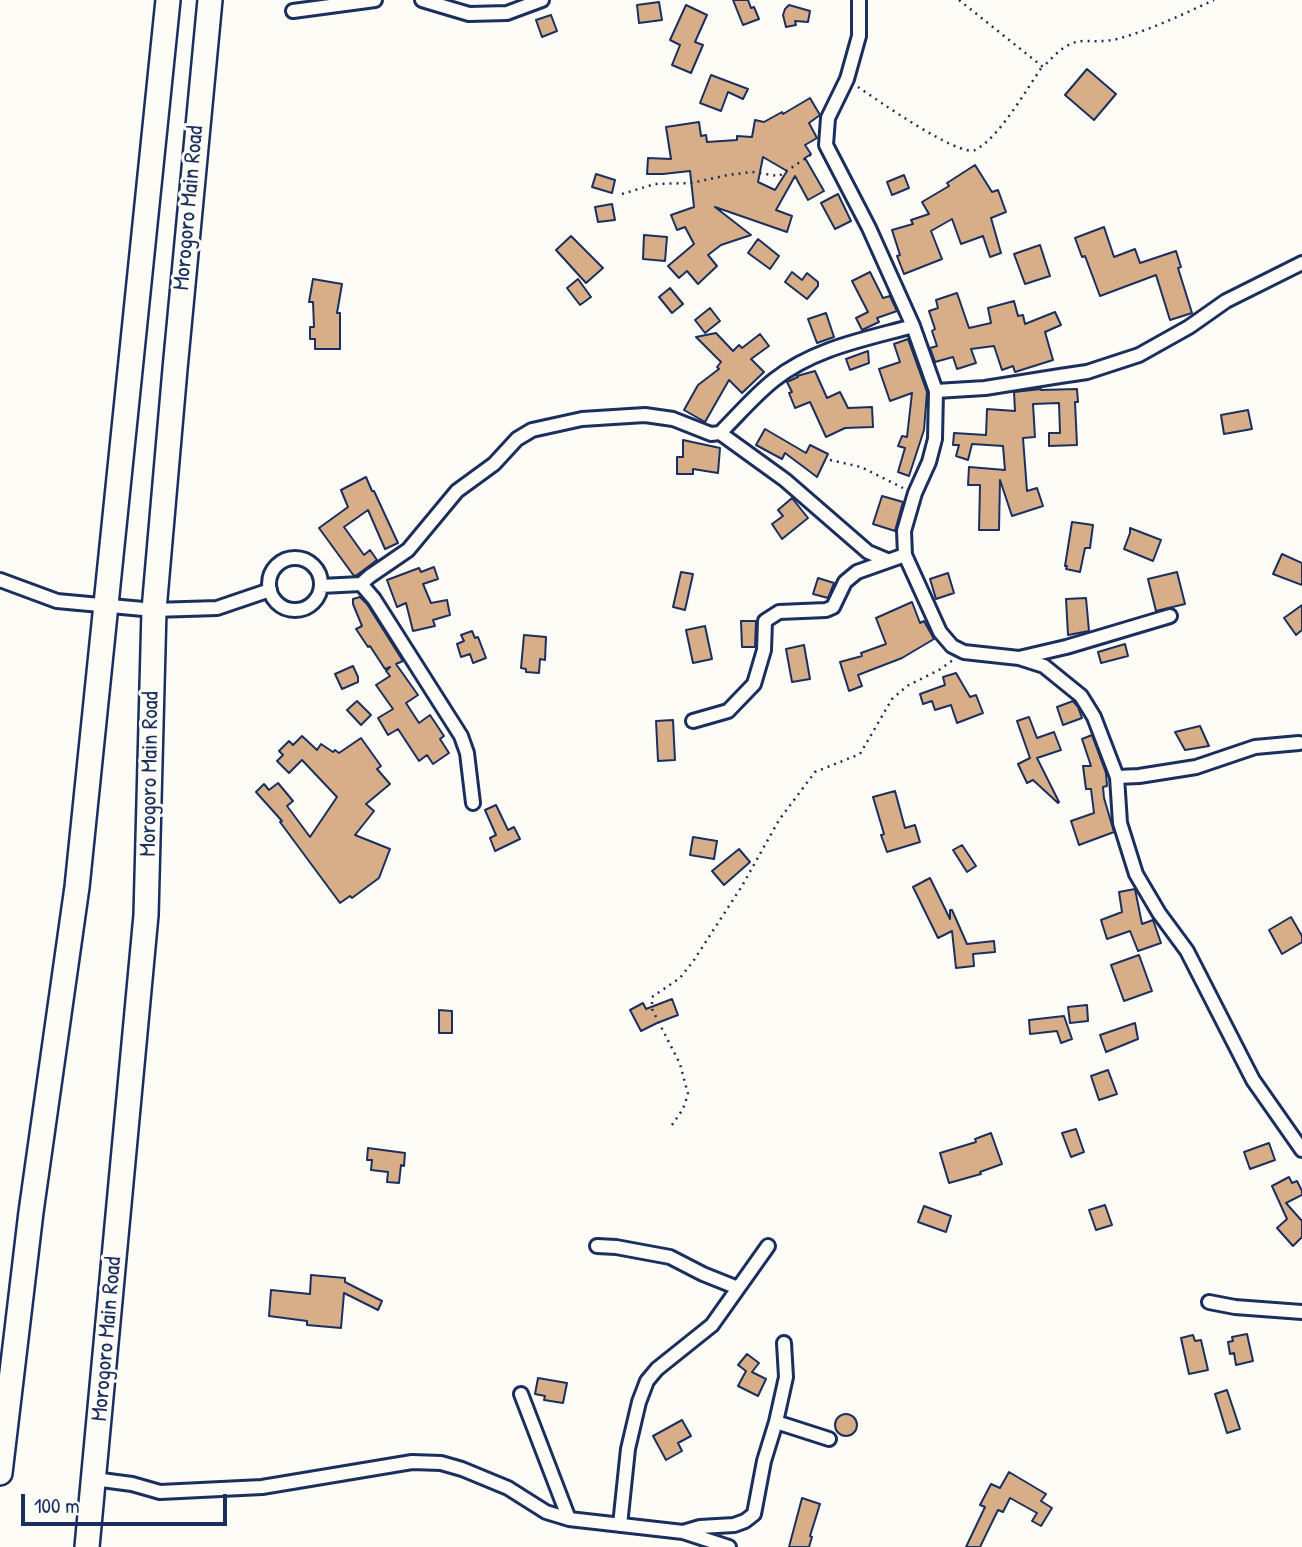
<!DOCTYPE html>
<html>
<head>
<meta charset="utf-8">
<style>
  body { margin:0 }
  #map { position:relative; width:1302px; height:1547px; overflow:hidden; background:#fdfcf7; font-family:"Patrick Hand",sans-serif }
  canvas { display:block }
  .scale { position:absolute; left:21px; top:1494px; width:206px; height:32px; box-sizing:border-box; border:4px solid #1b2f5e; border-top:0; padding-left:9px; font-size:21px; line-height:24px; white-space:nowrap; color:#1b2f5e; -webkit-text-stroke:5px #fdfcf7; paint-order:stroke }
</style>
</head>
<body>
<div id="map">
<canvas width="1302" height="1547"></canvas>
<div class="scale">100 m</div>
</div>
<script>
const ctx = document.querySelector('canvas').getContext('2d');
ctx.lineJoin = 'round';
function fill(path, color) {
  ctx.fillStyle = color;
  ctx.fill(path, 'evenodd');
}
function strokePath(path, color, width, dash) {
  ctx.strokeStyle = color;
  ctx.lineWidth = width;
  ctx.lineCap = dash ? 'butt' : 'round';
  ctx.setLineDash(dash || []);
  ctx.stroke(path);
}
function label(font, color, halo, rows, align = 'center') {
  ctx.font = font + ' "Patrick Hand",sans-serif';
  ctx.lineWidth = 6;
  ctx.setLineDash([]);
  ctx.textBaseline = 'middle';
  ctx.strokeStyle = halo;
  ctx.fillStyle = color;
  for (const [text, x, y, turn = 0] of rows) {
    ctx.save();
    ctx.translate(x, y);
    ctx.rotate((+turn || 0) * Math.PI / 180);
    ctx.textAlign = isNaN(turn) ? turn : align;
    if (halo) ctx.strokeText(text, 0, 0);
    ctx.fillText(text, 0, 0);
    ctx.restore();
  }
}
const building = new Path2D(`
  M733,0H748L751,8L754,7L759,19L743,25Z
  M659,2L662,20L639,23L637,5Z
  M686,5L707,15L695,42L703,45L691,73L672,65L680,45L670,40Z
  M789,5L810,11L808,22L795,21L796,25L786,27L783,15L785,9Z
  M551,15L557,31L542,37L536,20Z
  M1087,69L1116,94L1094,120L1065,95Z
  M711,75L748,89L743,99L728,92L721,111L700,103Z
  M810,98L820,115L809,123L817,138L805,145L811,154L805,158L824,191L808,200L795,176L776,210L792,216L787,232L715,207L751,235L721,245L708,255L717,266L698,284L687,271L679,278L668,266L694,244L685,227L677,230L671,215L694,207L690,171L663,174H647L648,158L671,159L666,127L699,122L701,136L706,135L707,142L737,140V136L752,137L755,120L764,122L782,112L783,114ZM763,157L787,171L775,190L758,182Z
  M975,165L992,192L998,190L1006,212L991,218L1001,253L990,257L983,236L961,244L952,219L931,231L942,259L904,274L897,256L900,255L892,230L913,224L911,220L929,214L922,202L949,186L947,183Z
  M596,174L615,180L612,193L592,187Z
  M904,175L909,188L892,195L887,182Z
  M838,194L851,221L835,229L821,203Z
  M612,204L615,220L598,222L595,207Z
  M1104,227L1114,257L1135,249L1140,263L1176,251L1181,267L1178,268L1192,313L1170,320L1156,275L1100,296L1085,256L1082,257L1075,238Z
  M644,235L667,237L665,261L643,259Z
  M571,236L603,268L586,283L556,250Z
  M758,239L779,256L770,269L748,253Z
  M1040,245L1050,276L1025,284L1014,254Z
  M792,272L802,280L807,273L818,282V286L807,299L785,282Z
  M870,272L883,298L890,296L897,311L877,318L879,322L862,330L856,318L868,312L852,281Z
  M313,279L342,284L337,313H340V349H315V339H310V327H314L313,302H309Z
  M578,279L591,297L580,305L567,288Z
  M670,288L683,304L672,313L659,297Z
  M957,293L969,328L991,323L988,308L1014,301L1018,316L1023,315L1025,324L1055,312L1061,325L1045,332L1053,360L1015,372L1013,366L1002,370L994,346L971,349L976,363L957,369L953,357L935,362L930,348L937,346L932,331L935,329L929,311L938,308L936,300Z
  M710,308L720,321L705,333L695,320Z
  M826,313L834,337L817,343L808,319Z
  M716,333L733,351L739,345L742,348L760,334L769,346L751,359L764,372L742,393L729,380L705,422L684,410L698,385L719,369L717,367L721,362L696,337Z
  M908,339L927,392L924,430L909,476L898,472L905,448L898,446L902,436L907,437L912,393L890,401L879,369L900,362L894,344Z
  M868,351L869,363L850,370L846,359Z
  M815,371L827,398L840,392L848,408L872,407L873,427L845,428L826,437L810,402L795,408L789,393L792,392L787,382L798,377L797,376Z
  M1041,389V390L1077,389L1078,402H1075L1077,445L1049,446V433H1060L1059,403L1033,404L1035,437L1023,438L1027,491L1037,488L1043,506L1012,516L1000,480L999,530H979L980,485H968L969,467L1005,470L1003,446L972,444L968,460L956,456L959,445H953L954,433L986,435L987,409L1015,411L1014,392Z
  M1248,410L1252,429L1224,434L1221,415Z
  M765,429L806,453L810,445L828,454L817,477L785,453L782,459L756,445Z
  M683,440L720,448L718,473L693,469V474H677V457H683Z
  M366,477L372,491H374L398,543L385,549L368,510L344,527L364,555L370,550L377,560L357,575L354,576L319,528L348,507L341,490Z
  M882,496L903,502L895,531L873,524Z
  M792,498L808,518L782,539L772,524L783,516L778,510Z
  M1072,522L1093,525L1090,548H1085L1080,572L1066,569L1067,566H1065Z
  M1130,528L1161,540L1153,561L1124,549L1130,533Z
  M1282,554L1302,563V585L1273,574Z
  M434,567L438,579L423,584L431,603L447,600L450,615L433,620L435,626L413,631L406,603L397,607L387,580L419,568L421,572Z
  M681,572L693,574L685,610L673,607Z
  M1177,572L1185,604L1156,611L1148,579Z
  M948,573L954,593L936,599L930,579Z
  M818,578L834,583L828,598L813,594Z
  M360,597L367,604L403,661L396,664L418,695L406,703L419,723L430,715L444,736L440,739L449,753L433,764L427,755L419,761L398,729L388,735L378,718L393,709L376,685L390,676L386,671L390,667L385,669L370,646L368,647L356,629L362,626L353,604V599Z
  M1086,598L1089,631L1068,635L1066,599Z
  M912,602L920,623L924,621L934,639L902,658L858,675L862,686L849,691L840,662L862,656L861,653L886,644L876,618Z
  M1302,605V630L1296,635L1284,618Z
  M741,621H756L755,647H742Z
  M705,626L712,659L693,663L686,630Z
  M472,631L475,638L478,637L486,658L473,663L470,654L461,657L457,644L464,641L461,635Z
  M524,635L546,637L545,660L540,659L539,673L526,672V669L521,668Z
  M1125,644L1128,656L1101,663L1098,652Z
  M804,645L810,679L792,682L786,649Z
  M353,666L358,677V682L342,689L335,674Z
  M956,673L970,697L976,695L983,713L957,723L951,705L935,710L932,701L923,704L920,694L945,685L943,677Z
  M357,701L371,715L361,725L347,710Z
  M1073,701L1078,707L1082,718L1063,725L1057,707Z
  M1029,717L1037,738L1054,732L1061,750L1037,758L1059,802L1058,803L1033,780L1027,783L1018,764L1030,758L1017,721Z
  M673,720L675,760L658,761L656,721Z
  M1200,726L1209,746L1185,750L1175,732Z
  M1092,735L1106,773L1107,786L1103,787L1104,798L1114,832L1079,845L1071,821L1094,813L1091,789H1086L1083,766H1091L1082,739Z
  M302,736L317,750L321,744L333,752L335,750L339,753L361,738L381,766L377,769L390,784L366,804L374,811L355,835L390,849L379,878L352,898L350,896L340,903L280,822L282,821L256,792L264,784L269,790L278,783L293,801L287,806L310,837L337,797L302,760L289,773L277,761L283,755L279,751L289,741L293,745Z
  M895,791L905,828L915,825L920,842L887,852L881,835L884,834L873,797Z
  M496,805L508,830L514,827L520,839L495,851L490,838L496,835L485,810Z
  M693,837L717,841L714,859L690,855Z
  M962,845L976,866L967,872L953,850Z
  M739,849L750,862L724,885L712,871Z
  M930,878L950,919V910H952L967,944L994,941L995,952L973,954L974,966L956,968L952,931L938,938L913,887Z
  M1135,889L1142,924L1153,920L1161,943L1138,951L1130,931L1107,939L1101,920L1122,912L1119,892Z
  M1291,917L1302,936V942L1282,954L1269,930Z
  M1139,955L1152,991L1124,1001L1111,965Z
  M672,999L678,1015L657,1023L641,1031L630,1010L643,1003L646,1009Z
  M1087,1005L1088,1021L1070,1023L1068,1007Z
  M439,1010L452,1011V1033H439Z
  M1064,1016L1072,1039L1061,1043L1057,1031L1030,1034L1029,1020Z
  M1135,1023L1138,1039L1106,1052L1100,1035Z
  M1108,1070L1117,1094L1099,1100L1091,1076Z
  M1076,1129L1084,1152L1071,1157L1062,1133Z
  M991,1133L1002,1164L980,1172L981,1174L949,1183L940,1153L976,1142L975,1139Z
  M1269,1143L1275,1160L1250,1169L1244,1152Z
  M368,1148L405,1153L404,1166L401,1165L399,1183L387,1182L388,1172L371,1170L372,1160H367Z
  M1289,1177L1292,1183L1297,1181L1302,1191V1195L1286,1203L1302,1221V1237L1293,1246L1277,1228L1287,1219L1272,1186Z
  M1105,1205L1112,1225L1096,1230L1089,1210Z
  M924,1206L951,1216L946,1232L918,1222Z
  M311,1275L345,1278V1282L382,1301L378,1310L344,1293L341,1328L307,1325V1321L269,1316L271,1290L310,1294Z
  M1247,1334L1253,1361L1236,1365L1234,1353L1230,1354L1228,1342L1233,1341L1232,1337Z
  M1193,1335L1195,1341L1201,1340L1208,1370L1189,1374L1181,1338Z
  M747,1354L759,1363L752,1372L766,1379L758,1396L738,1386L746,1371L738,1365Z
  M538,1378L567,1383L563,1403L544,1400L545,1396L535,1394Z
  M1227,1390L1240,1429L1227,1433L1215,1394Z
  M835 1425a11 11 0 1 1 22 0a11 11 0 1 1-22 0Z
  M682,1420L691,1436L678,1443L682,1451L666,1460L653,1436Z
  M1009,1472L1046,1494L1041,1501L1052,1508L1041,1526L1032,1521L1037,1513L1010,1498L1003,1512L998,1510L980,1547H966L985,1507L980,1505L991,1484L1000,1488Z
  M802,1498L820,1504L810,1536L812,1537L809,1547H789Z`);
const path = new Path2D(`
  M959,0L1043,67C1054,56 1066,41 1084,41C1095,41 1105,42 1117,39C1151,30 1183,14 1214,0
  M858,87C876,99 958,157 975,150C999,138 1026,90 1042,67
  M622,194L655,184L691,183L728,175L752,172L779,176L815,152
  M830,460L861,467L903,488
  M672,1125L683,1109L688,1094L680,1064L652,1009V997L680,978L694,960L742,886L779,820L815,772L860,754L892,699L907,686L939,670L953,660`);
const street = new Path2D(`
  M422,0L469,14L507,13L542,0
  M859,0V36L847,79L828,118L826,145L869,228L913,326L936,391L935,439L929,462L915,493L904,531L905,555L940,632L952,646L964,652L1019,658L1044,666L1081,696L1094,717L1117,777L1120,823L1136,874L1159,913L1187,951L1253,1080L1302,1150
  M293,11L375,0
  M936,391L985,388L1060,376L1087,372L1139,355L1189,327L1226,301L1302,263
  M720,433L785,480L868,552L887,560
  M269 584a26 26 0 1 1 52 0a26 26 0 1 1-52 0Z
  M0,580L57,601L154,610L217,608L270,590
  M361,584L374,599L461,736L467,753L473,803
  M321,586L361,584L370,576L408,550L457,491L494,464L517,439L532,430L582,419L645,415L673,419L711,434L720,433C738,415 755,395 774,380C814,348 866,339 913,326
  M1019,658L1066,647L1170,616
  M693,721L728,711L754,684L764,650L765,621L779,612L826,610L833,607L845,582L857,572L905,555
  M1117,777L1139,776L1196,767L1255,747L1299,743
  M597,1246L616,1247L670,1257L703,1274L738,1288
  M1209,1302L1235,1307L1302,1312
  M521,1394L569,1519
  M776,1422L829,1439
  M94,1479L132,1484L160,1492L262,1487L412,1462L441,1463L462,1469L508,1488L546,1512L569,1519L683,1532L729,1547
  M620,1525L628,1449L639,1402L647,1381L657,1369L712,1325L768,1246
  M683,1532L700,1527L734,1525L745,1521L754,1514L764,1461L776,1422L786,1377L784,1343`);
const highway = new Path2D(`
  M0,1473L31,1212L77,887L168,0
  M87,1547L146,915L154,610L175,369L210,0`);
const streetNames = [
  ["Morogoro Main Road",189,208,-85],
  ["Morogoro Main Road",150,774,-89],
  ["Morogoro Main Road",107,1339,-85]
];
fill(building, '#d8ae89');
strokePath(building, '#1b2f5e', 2);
strokePath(street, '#1b2f5e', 18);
strokePath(highway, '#1b2f5e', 28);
strokePath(path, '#1b2f5e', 2.5, [2, 5]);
strokePath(street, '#fdfcf7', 12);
strokePath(highway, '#fdfcf7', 23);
label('23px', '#1b2f5e', '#fdfcf7', streetNames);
</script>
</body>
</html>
